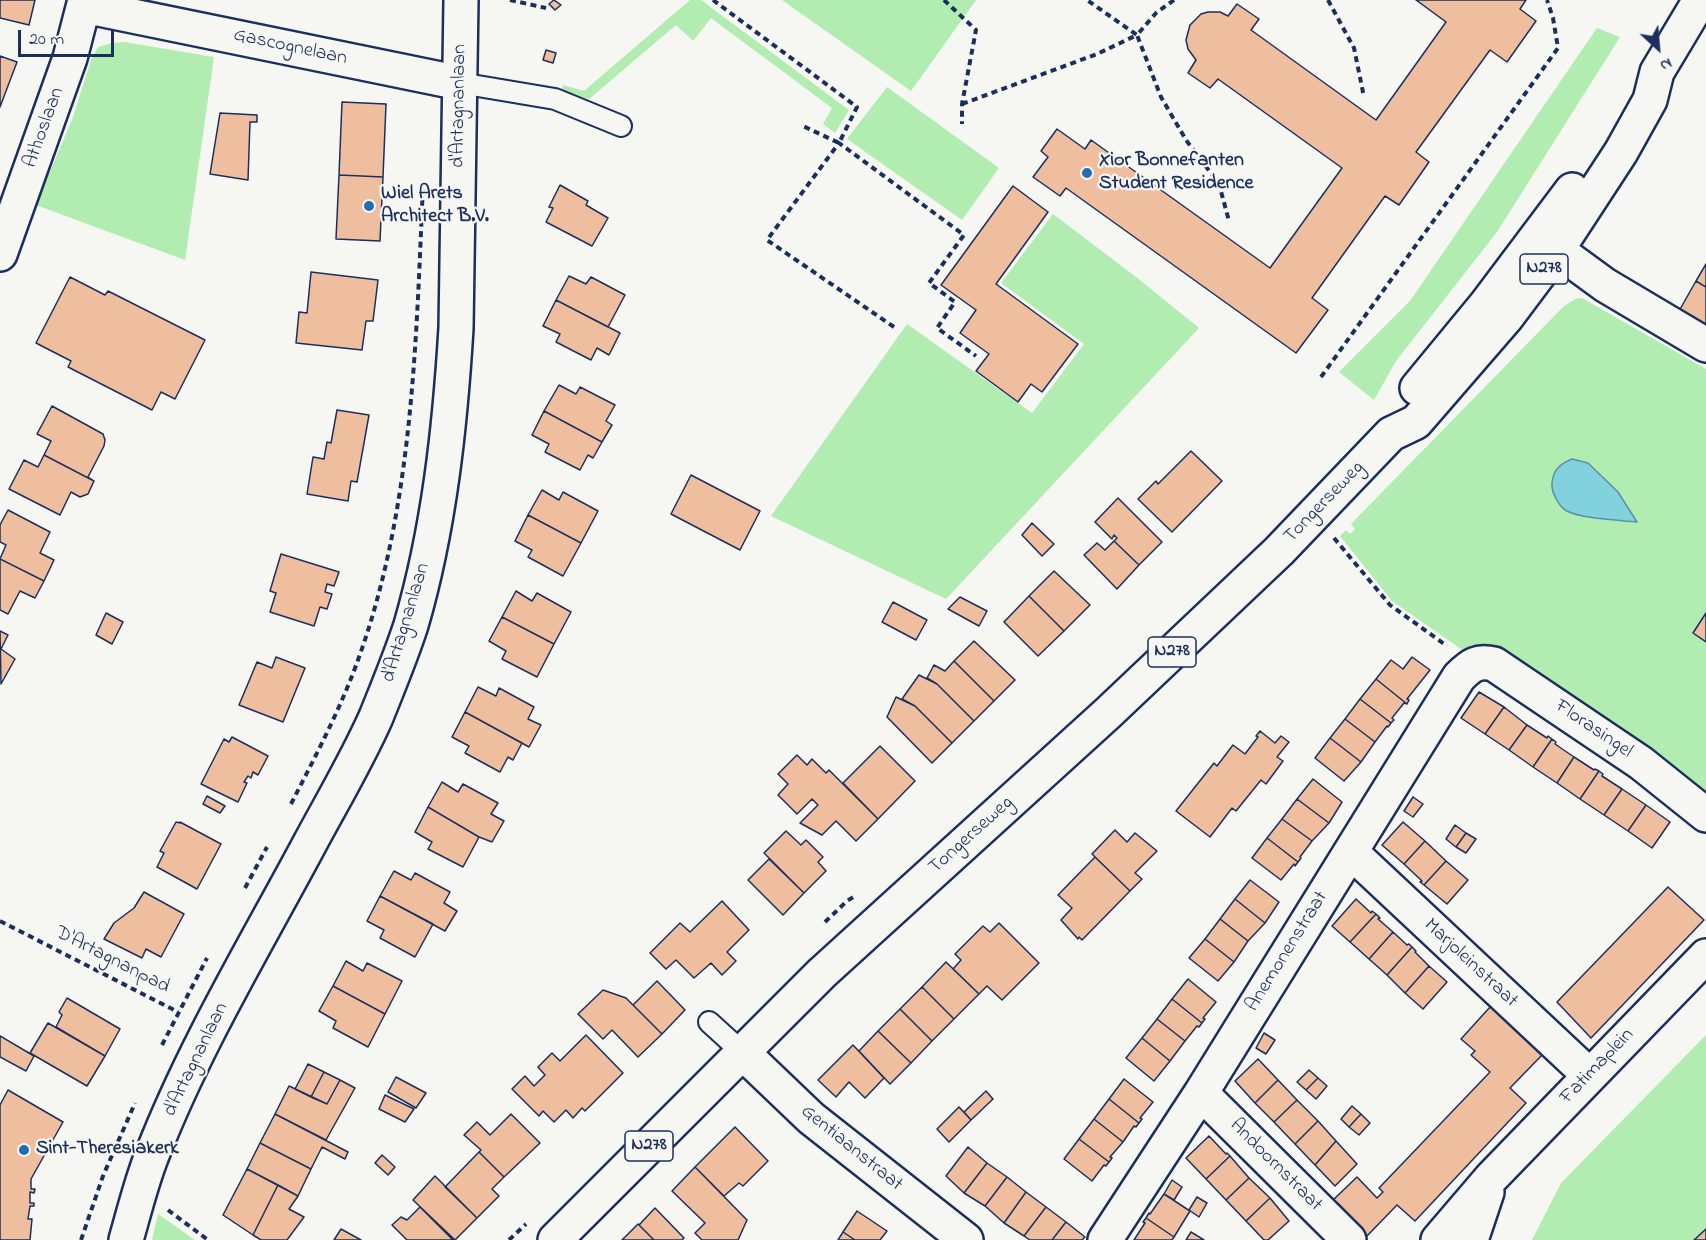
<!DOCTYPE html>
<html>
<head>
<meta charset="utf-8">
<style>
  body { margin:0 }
  #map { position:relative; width:1706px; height:1240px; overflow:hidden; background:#f6f6f2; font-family:"Indie Flower",sans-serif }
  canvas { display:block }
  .north { position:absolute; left:1628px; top:18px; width:60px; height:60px; -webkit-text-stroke:4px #f6f6f2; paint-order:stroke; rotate:154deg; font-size:16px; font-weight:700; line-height:24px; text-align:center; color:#1b2f5e }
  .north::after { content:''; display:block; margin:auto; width:21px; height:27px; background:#1b2f5e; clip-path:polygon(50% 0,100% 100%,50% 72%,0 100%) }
  .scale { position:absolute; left:18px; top:30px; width:96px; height:27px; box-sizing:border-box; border:3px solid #1b2f5e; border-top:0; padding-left:8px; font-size:18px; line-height:21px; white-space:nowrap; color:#1b2f5e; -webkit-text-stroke:4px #f6f6f2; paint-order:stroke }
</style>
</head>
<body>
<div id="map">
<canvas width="1706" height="1240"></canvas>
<div class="north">N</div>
<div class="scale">20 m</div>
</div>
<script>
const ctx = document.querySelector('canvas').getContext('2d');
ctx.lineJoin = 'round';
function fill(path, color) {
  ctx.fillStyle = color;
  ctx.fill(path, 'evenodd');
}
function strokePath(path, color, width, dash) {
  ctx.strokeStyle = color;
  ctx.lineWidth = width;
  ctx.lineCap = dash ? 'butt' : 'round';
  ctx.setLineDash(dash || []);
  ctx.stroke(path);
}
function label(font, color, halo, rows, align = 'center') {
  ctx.font = font + ' "Indie Flower",sans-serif';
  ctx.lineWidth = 4.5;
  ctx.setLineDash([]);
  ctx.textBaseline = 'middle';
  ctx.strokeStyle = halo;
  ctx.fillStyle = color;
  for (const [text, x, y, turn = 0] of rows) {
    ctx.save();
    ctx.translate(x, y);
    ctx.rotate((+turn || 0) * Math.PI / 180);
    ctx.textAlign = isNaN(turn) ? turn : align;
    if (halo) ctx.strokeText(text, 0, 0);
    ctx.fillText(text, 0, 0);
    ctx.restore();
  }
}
const green = new Path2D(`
  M690,0H701L849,110L835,133L823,124L832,108L711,18L693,41L676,25L589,99L561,92L563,85L584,91Z
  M782,0H976L911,91Z
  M1597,28L1620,37L1497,232L1396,361L1374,400L1339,372L1410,301Z
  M124,42L214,57L185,260L36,205L73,117L91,60L98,47L112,43Z
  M887,87L999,168L962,220L847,139Z
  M1053,214L1136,277L1199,328L946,599L771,516L907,324L1032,413L1084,344L1001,283Z
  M1582,298L1706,369V801L1487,647L1464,651L1392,601L1340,536L1346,530L1350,534L1355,529L1351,524L1563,307L1575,299Z
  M1706,1035V1240H1532L1561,1183Z
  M158,1214L195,1240H152Z`);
const water = new Path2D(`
  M1572,459L1588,463L1618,492L1637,522C1620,520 1582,519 1567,511C1559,507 1551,492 1552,483C1553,470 1560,464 1572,459Z`);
const building = new Path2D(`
  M0,0H35L29,25L0,18Z
  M554,0L561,5L555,10L549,4Z
  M1416,0H1526L1520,9L1536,21L1507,62L1490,50L1416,152L1429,162L1399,205L1385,196L1312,298L1328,310L1296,353L1066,188L1060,196L1033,177L1048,157L1041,151L1057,129L1085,149L1091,140L1270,268L1342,168L1218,79L1210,88L1188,73L1196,60L1188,49L1186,40L1190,25L1201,14L1208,12H1220L1228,16L1237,4L1259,19L1251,30L1376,120L1446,22Z
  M546,50L556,53L553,63L543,60Z
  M0,56L17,62L0,107Z
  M342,102L386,104L383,177L339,175Z
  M220,113L257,115V122H250L248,180L210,174Z
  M339,175L383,177L380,241L336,239Z
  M560,185L588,201L586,205L608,218L592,246L546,222L553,208L549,207Z
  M1013,186L1048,212L996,284L1078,344L1042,392L1031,384L1018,402L976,371L989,354L960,333L976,310L941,285Z
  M1706,264V287L1696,281Z
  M311,272L378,280L373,321H366L362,350L296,343L299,312L307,313Z
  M569,276L586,284L591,277L625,295L608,327L556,300Z
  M70,277L105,295L108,291L205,340L175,399L161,392L152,410L68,367L71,361L36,343Z
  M1696,281L1706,287V327L1679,311Z
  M556,300L620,333L609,355L597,348L591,360L556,342L560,334L543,326Z
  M559,385L576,394L580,387L615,405L606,421L612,425L602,442L544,411Z
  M52,406L103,434L105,440L104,446L88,477L94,481L44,455L51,441L37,434Z
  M337,410L369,415L357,482L351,481L348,501L307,494L313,457L324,459L327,442L331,443Z
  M544,411L602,442L593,458L588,455L580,470L545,452L549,444L532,435Z
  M1191,451L1222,481L1172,532L1138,499L1156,481L1158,484Z
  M44,455L94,481L88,494L80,497L71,492L60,515L9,489L24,460L38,467Z
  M691,475L760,511L740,550L671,514Z
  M542,490L559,500L563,492L598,511L581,543L528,515Z
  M1118,498L1162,542L1139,565L1114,541L1117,538L1114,535L1112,539L1095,522Z
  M8,510L50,532L40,553L54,560L44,581L0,559L6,545L0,542V525Z
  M528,515L581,543L563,576L528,557L532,550L515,541Z
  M1032,523L1054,544L1042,556L1022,535Z
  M1114,541L1139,565L1117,589L1084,555L1097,543L1105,550Z
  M281,554L339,572L334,586L327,584L325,592L332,594L327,609L320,607L314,626L270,612L276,593L270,591Z
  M0,559L44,581L35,598L20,591L8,614L0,610Z
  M1054,571L1090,605L1064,631L1029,596Z
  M516,591L532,601L537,593L571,612L554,644L502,617Z
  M1029,596L1064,631L1038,656L1004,622Z
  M960,597L987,611L979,626L948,609Z
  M893,602L927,620L916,640L882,622Z
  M106,613L123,622L112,644L96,635Z
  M1706,613V642L1693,633Z
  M502,617L554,644L537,677L502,659L506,651L489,641Z
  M0,631L8,635L1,649L15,659L1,684Z
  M974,641L1015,680L994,701L954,661Z
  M276,657L305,668L283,722L239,705L257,662L272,668Z
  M1412,657L1430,670L1407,699L1409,700L1407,704L1376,679L1391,660L1403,669Z
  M954,661L994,701L974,721L937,684L927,678L934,665L945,671Z
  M919,675L937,684L974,721L952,743L915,706L902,699Z
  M1376,679L1407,704L1404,703L1392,718L1394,720L1391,723L1360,699Z
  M478,687L496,696L499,688L534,707L528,719L541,725L529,747L465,712Z
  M1479,692L1504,707L1485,734L1461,718Z
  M896,697L915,706L952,743L932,763L887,717Z
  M1360,699L1391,723L1388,727L1387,726L1375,742L1345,719Z
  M1504,707L1527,725L1509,750L1485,734Z
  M465,712L522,743L513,760L508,757L500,772L465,753L469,746L452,737Z
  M1345,719L1375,742L1361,762L1330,738Z
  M1527,725L1547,738L1548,736L1552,739L1533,767L1509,750Z
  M1260,731L1275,743L1281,736L1289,742L1277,757L1283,761L1266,784L1261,780L1236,811L1232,808L1210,837L1176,811L1214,763L1217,766L1233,745L1245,754L1258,737L1256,736Z
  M232,737L268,756L258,775L253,772L251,778L248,776L244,782L247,783L238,802L201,784L224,739L229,742Z
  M1330,738L1361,762L1344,781L1315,758Z
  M1552,739L1556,742L1555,744L1574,757L1557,783L1533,767Z
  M880,746L915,781L878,819L843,783Z
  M797,755L807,765L812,759L826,773L829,770L878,819L856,841L836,821L822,835L800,823L818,805L812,799L797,814L778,795L788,784L778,774Z
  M1574,757L1594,770L1595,769L1599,771L1580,799L1557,783Z
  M1599,771L1603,774L1602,776L1622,789L1604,815L1580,799Z
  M1313,779L1342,802L1329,823L1297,799Z
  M442,782L458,792L463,784L498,803L491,814L504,821L492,842L479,837L428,807Z
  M1622,789L1646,805L1628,831L1604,815Z
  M207,796L225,806L220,813L203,804Z
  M1413,797L1423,804L1413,817L1404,811Z
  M1297,799L1329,823L1312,841L1282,819Z
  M1646,805L1670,822L1652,848L1628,831Z
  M428,807L479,837L463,867L428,849L432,842L415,832Z
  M1282,819L1312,841L1300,857L1301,858L1298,862L1267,838Z
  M176,822L180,823V822L221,844L197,889L157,867L164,853L160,851Z
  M1403,822L1425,841L1404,864L1382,845Z
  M1455,825L1466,833L1456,847L1446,839Z
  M1115,830L1127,842L1135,833L1157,851L1135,873L1142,879L1130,891L1092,854Z
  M786,831L801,845L806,840L823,857L818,862L826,871L804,893L764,853Z
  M1466,833L1476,839L1466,853L1456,847Z
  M1267,838L1298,862L1295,866L1294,864L1281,880L1252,858Z
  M1425,841L1446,861L1424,885L1420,882L1422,881L1404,864Z
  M1095,857L1130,891L1082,940L1079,937L1078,939L1061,920L1072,908L1058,895Z
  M769,859L804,893L783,915L748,880Z
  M1446,861L1468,880L1447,904L1424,885Z
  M394,871L411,880L415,873L450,892L444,903L457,911L445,931L380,896Z
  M1250,880L1279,902L1265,923L1235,899Z
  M1668,887L1704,920L1591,1038L1557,1002Z
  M144,892L184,914L161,957L146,949L142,958L104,939L114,923L134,908Z
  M380,896L433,924L415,957L380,938L384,930L367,921Z
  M1235,899L1265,923L1248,941L1220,919Z
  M1356,899L1371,913L1372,911L1376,914L1350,942L1332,926Z
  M722,901L749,930L727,952L736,961L722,975L711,963L694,978L676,960L666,969L650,953L680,923L690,932Z
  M1376,914L1380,918L1378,919L1393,932L1369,959L1350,942Z
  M1220,919L1248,941L1234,962L1205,939Z
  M999,923L1039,963L1002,1000L987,986L979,994L953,969L961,960L955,954L983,926L990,932Z
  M1393,932L1407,945L1409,944L1412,947L1387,975L1369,959Z
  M1205,939L1234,962L1218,981L1189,958Z
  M1412,947L1416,951L1415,952L1429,966L1405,993L1387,975Z
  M346,961L363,971L367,963L402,981L385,1014L333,986Z
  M946,962L979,994L954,1019L922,987Z
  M1429,966L1447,982L1423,1009L1405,993Z
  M1188,979L1216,1002L1203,1018L1205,1019L1202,1023L1172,999Z
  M657,981L685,1010L662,1034L633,1005Z
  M333,986L385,1014L368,1047L333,1028L336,1021L319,1011Z
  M922,987L954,1019L932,1041L900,1009Z
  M603,990L626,998L662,1034L638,1057L612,1030L603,1039L578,1014Z
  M67,998L120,1029L105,1056L56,1027L62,1015L59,1012Z
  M1172,999L1202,1023L1199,1027L1197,1026L1185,1041L1157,1019Z
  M1491,1006L1543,1054L1510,1088L1526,1103L1415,1221L1397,1205L1366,1237L1332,1201L1357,1177L1377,1198L1383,1192L1379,1188L1490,1072L1471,1055L1475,1051L1461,1039Z
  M900,1009L932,1041L911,1063L878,1031Z
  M1157,1019L1185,1041L1170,1061L1142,1038Z
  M48,1023L105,1056L87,1086L30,1053Z
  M878,1031L911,1063L890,1084L859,1051Z
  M1264,1033L1275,1040L1266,1054L1256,1048Z
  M586,1035L623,1073L585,1111L582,1108L573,1118L566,1110L554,1122L543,1111L539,1116L512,1089L525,1076L534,1086L545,1075L538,1067L552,1053L560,1061Z
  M0,1036L34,1056L26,1071L0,1057Z
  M1142,1038L1170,1061L1154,1081L1126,1058Z
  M853,1045L884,1078L865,1098L849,1082L836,1097L818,1080Z
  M1258,1059L1278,1080L1255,1103L1235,1081Z
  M308,1064L324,1072L311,1097L295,1089Z
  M1309,1070L1318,1078L1306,1090L1297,1082Z
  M324,1072L340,1080L327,1104L311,1097Z
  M396,1077L426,1093L416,1108L388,1092Z
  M1318,1078L1327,1086L1316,1099L1306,1090Z
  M1124,1079L1153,1102L1140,1118L1142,1119L1139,1123L1109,1099Z
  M340,1080L355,1088L326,1140L275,1114L289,1086L327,1104Z
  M1278,1080L1297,1100L1274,1122L1255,1103Z
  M8,1090L63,1122L31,1179V1189H35L34,1193L30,1192V1203H34V1206H30L28,1219H32L30,1240H0V1105Z
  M986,1091L993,1099L971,1120L964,1112Z
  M385,1095L414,1109L405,1122L379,1109Z
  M1109,1099L1139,1123L1136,1127L1134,1126L1123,1142L1094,1119Z
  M1297,1100L1318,1121L1295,1144L1274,1122Z
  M1352,1106L1361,1114L1349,1127L1341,1119Z
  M959,1107L971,1120L949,1142L937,1129Z
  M275,1114L348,1152L345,1159L322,1147L311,1169L260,1143Z
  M511,1114L540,1143L504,1177L479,1152L481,1150L464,1135L477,1122L490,1135Z
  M1361,1114L1370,1123L1359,1135L1349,1127Z
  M1094,1119L1123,1142L1110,1157L1112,1158L1109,1162L1079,1139Z
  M1318,1121L1336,1141L1315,1165L1295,1144Z
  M735,1127L768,1161L743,1186L739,1183L724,1196L695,1167Z
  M1209,1136L1226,1154L1227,1153L1230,1156L1206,1179L1186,1158Z
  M1079,1139L1109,1162L1106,1166L1104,1165L1092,1181L1064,1159Z
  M1336,1141L1357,1164L1335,1186L1315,1165Z
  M260,1143L311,1169L298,1196L247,1169Z
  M968,1147L987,1163L964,1193L946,1176Z
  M479,1152L504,1177L492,1189L499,1196L477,1218L445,1187Z
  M382,1155L395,1167L388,1175L375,1163Z
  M1230,1156L1249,1178L1226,1200L1206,1179Z
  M987,1163L1007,1177L985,1206L964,1193Z
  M695,1167L747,1220L738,1240H702L695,1233L705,1223L672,1191Z
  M247,1169L278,1185L253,1235L223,1215Z
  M435,1176L477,1218L455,1240L413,1200Z
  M1007,1177L1026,1192L1004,1223L985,1206Z
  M1249,1178L1270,1198L1246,1221L1226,1200Z
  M1172,1180L1182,1187L1174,1200L1164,1194Z
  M278,1185L298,1196L289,1209L304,1217L287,1240H261L253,1235Z
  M1026,1192L1046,1207L1024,1236L1004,1223Z
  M1164,1194L1190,1211L1174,1237L1146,1218L1149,1213L1150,1214Z
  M1197,1197L1207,1203L1199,1217L1189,1210Z
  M1270,1198L1289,1221L1268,1240H1264L1246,1221Z
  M420,1207L453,1240H407L392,1225L401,1217L407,1220Z
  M1046,1207L1066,1222L1052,1240H1030L1024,1236Z
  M655,1208L684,1238L682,1240H654L639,1225Z
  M857,1211L887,1231L880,1240H855L843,1232Z
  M1146,1218L1174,1237L1172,1240H1134L1145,1223L1143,1222Z
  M1066,1222L1085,1237L1082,1240H1052Z
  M638,1224L654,1240H622Z
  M341,1229L361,1240H334Z
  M1706,1229V1240H1694Z
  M843,1232L855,1240H838Z
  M1191,1232L1204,1240H1186Z`);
const path = new Path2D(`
  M510,0L546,8
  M713,0L857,107L839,143L803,126
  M944,0L976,30L962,104V124
  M1174,0L1156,13L1137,35L1161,97L1186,140L1219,184L1229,221
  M1328,0L1354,48L1364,97
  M962,104L1097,54L1137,35L1087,0
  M894,327L767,240L839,143L964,235L929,283L955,302L937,328L976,356
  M1321,377L1558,48L1553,18L1547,0
  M1334,538L1390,605L1447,646
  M291,804C315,757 340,710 358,660C413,508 416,344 423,185
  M245,888L267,847
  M0,921L178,1012
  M825,922L847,901L855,896
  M162,1045L207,958
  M168,1210L208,1240
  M81,1240L103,1176L135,1103
  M509,1240L526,1224`);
const service = new Path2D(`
  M460,83L555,99L621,126
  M709,1022L742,1052`);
const minor = new Path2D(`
  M84,6L460,83
  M1538,236L1605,285L1706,345
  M0,254L70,58L85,0
  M1351,852L1589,1075
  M742,1052L811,1118L966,1240
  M1201,1093L1349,1240
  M126,1240C134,1212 141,1183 152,1155C194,1047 255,946 310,843C332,802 357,760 376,717C388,687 401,656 411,625C439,529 450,428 456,328L461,0
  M1105,1240L1201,1093L1459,677C1471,665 1478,660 1494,664L1641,763L1706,815
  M1438,1240L1491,1178L1706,956
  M1471,1240L1487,1192`);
const primary = new Path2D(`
  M1417,388L1487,303L1572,190
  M555,1240L822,973L1108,713L1279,551L1391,434L1416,422L1506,318L1557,250L1621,152L1650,100L1657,72L1700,0`);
const markers = [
  [1087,173,6,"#1f6fb2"],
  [369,206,6,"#1f6fb2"],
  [24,1150,6,"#1f6fb2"]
];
const shields = [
  [1544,269,48],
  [1172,652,48],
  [649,1146,48]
];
const shieldNames = [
  ["N278",1544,269],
  ["N278",1172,652],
  ["N278",649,1146]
];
const streetNames = [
  ["Gascognelaan",290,48,12],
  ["d'Artagnanlaan",460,106,-89],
  ["Athoslaan",45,128,-70],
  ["Tongerseweg",1325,503,-46],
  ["d'Artagnanlaan",407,623,-73],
  ["Florasingel",1593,730,34],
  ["Tongerseweg",972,836,-42],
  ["Anemonenstraat",1288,952,-58],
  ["D'Artagnanpad",112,961,27],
  ["Marjoleinstraat",1470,964,43],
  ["d'Artagnanlaan",197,1060,-64],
  ["Fatimaplein",1598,1067,-46],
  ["Gentiaanstraat",851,1149,39],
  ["Andoornstraat",1275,1166,45]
];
const poiNames = [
  ["Xior Bonnefanten",1099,162],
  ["Student Residence",1099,185],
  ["Wiel Arets",381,195],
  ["Architect B.V.",381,218],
  ["Sint-Theresiakerk",36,1150]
];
fill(green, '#b1ecb0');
fill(water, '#82d2dd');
strokePath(water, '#5991aa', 1.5);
fill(building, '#eebe9e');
strokePath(building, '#1b2f5e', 1.5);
strokePath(service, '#1b2f5e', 24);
strokePath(minor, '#1b2f5e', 38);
strokePath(primary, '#1b2f5e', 38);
strokePath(path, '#1b2f5e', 4, [6, 4.5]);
strokePath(service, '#f6f6f2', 20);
strokePath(minor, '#f6f6f2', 33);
strokePath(primary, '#f6f6f2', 33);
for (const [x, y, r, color] of markers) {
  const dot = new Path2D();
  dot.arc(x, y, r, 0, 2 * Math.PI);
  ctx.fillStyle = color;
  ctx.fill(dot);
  strokePath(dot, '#f6f6f2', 2);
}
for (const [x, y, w] of shields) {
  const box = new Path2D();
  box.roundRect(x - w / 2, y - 15, w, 30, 4.5);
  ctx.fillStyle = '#f6f6f2';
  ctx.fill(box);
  strokePath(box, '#1b2f5e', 1.5);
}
label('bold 18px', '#1b2f5e', null, shieldNames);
label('20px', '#1b2f5e', '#f6f6f2', streetNames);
label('bold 20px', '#1b2f5e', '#f6f6f2', poiNames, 'left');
</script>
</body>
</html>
